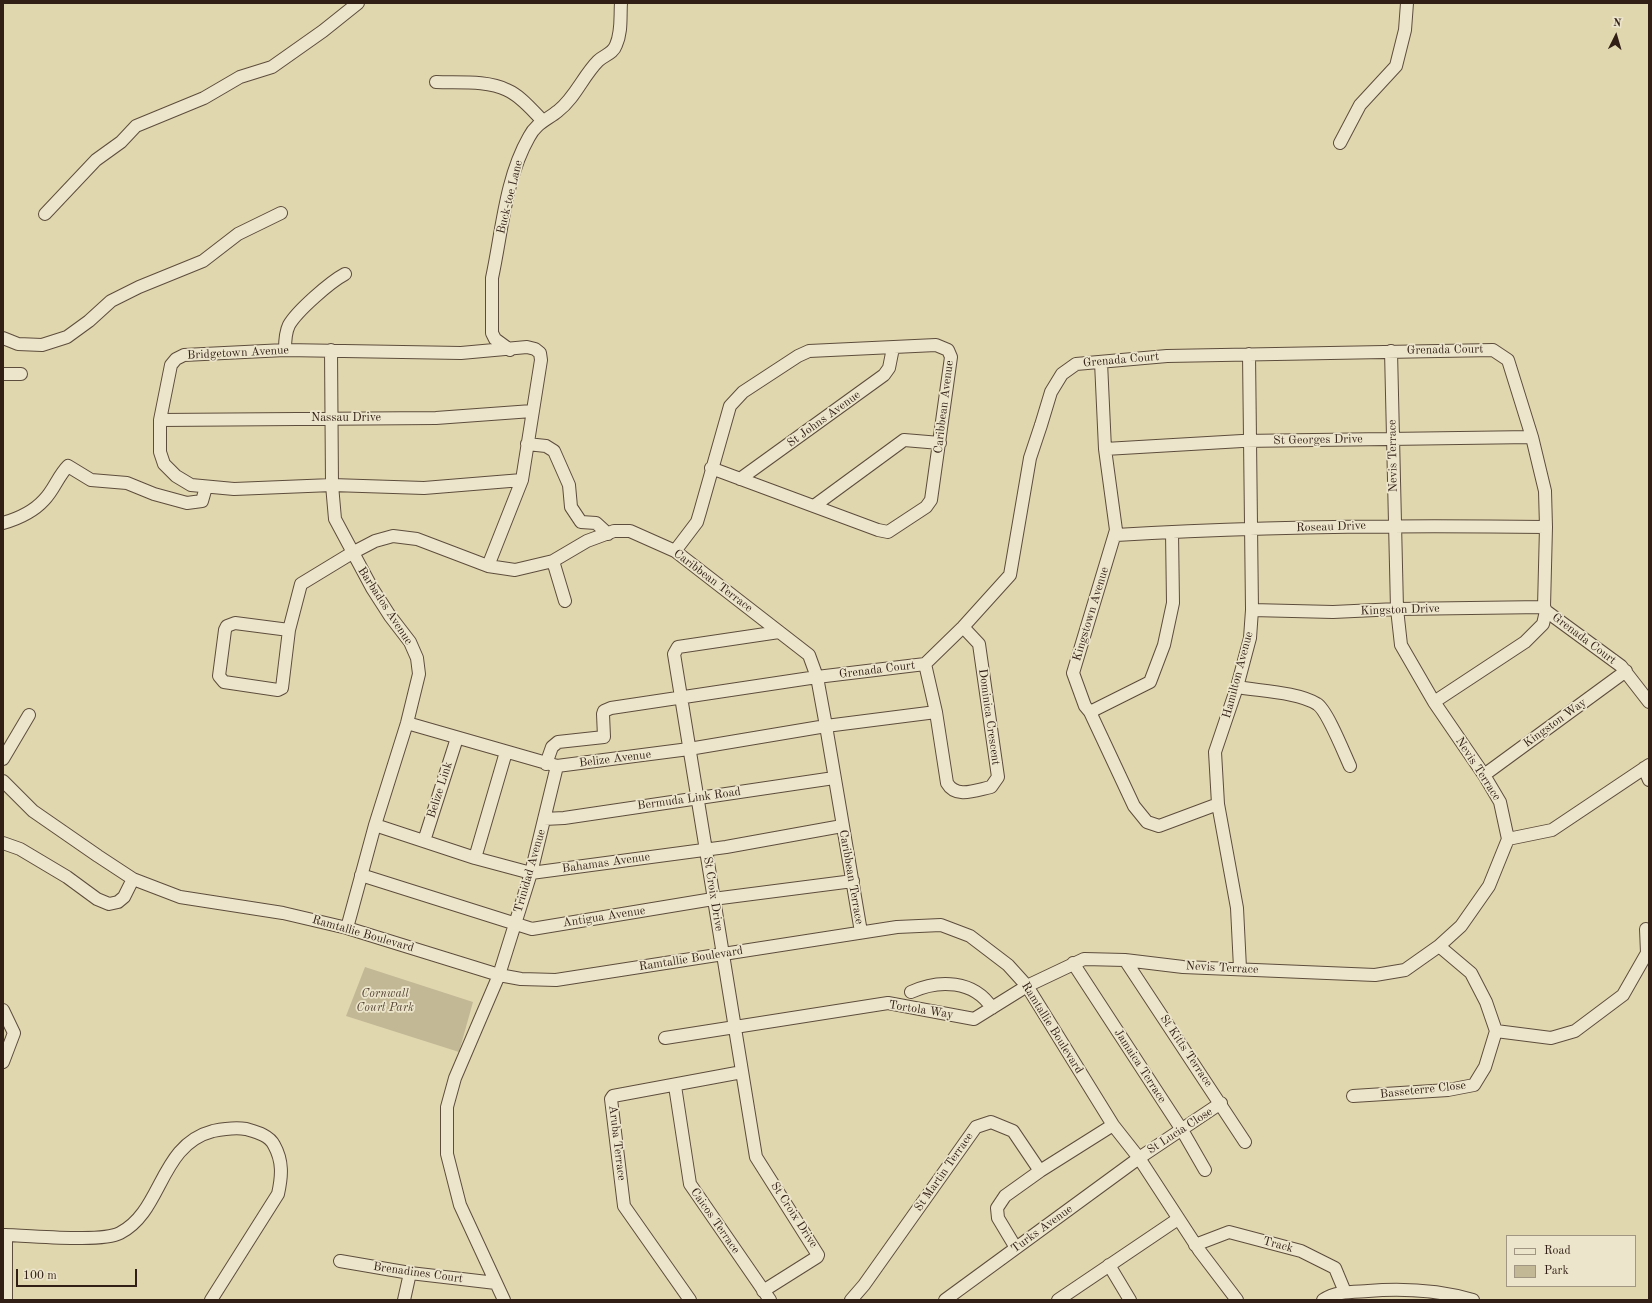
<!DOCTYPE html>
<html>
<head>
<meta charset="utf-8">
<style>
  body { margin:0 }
  #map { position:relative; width:1652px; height:1303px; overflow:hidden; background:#e1d7af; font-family:"Old Standard TT",serif }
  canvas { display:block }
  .frame { position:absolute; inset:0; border:4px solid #311f15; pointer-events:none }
  .legend { position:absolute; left:1506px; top:1235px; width:130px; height:52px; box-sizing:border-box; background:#ece5cb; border:1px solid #a19682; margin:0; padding:5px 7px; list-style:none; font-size:12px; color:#311f15 }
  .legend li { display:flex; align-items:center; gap:8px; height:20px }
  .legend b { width:20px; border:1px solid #a19682 }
  .north { position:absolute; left:1596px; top:16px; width:40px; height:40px; -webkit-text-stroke:3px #ece5cb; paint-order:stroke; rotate:5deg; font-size:11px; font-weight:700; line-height:16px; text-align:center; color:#311f15 }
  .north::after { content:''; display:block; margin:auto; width:14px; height:18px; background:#311f15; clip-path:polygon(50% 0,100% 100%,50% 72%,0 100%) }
  .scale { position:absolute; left:16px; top:1269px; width:121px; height:18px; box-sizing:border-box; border:2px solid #311f15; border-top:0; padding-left:5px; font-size:12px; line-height:14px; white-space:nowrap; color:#311f15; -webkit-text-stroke:3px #ece5cb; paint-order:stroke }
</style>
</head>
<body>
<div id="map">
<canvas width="1652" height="1303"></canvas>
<div class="frame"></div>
<ul class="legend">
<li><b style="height:5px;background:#ece5cb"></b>Road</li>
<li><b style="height:11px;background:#c3b895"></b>Park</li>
</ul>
<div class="north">N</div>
<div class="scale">100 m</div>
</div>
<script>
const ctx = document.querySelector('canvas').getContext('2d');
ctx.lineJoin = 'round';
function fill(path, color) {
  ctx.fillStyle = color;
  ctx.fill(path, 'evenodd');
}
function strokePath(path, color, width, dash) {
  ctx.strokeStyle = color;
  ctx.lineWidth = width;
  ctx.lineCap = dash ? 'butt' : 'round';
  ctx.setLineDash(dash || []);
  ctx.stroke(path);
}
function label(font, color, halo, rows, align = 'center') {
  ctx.font = font + ' "Old Standard TT",serif';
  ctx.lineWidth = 3.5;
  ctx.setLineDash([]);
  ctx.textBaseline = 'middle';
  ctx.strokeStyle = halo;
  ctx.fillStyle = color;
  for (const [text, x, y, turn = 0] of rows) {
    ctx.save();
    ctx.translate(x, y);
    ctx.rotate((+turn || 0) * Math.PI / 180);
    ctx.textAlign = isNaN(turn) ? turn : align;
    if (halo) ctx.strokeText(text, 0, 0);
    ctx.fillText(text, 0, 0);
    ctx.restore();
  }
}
const green = new Path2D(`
  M365,967L473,1002L459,1052L346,1016Z`);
const minor = new Path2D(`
  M436,82C458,83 487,80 507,90C521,96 532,110 542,120
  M1340,143L1360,105L1396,66L1405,30L1407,3
  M45,214L96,160L121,142L136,126L204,98L240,77L272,67L323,31L358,3
  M3,338L18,344L42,345L67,337L89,321L111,301L139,287L203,261L238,234L281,213
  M285,350C285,342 285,333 289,325C297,311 330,282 345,274
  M331,350L332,485L335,519L372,588L390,616L410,642L417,658L419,674L407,723L375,825L347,928
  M510,350L495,339L492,333V278C502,232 505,179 529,137C536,123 547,120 558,111C575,98 583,76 598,61C604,55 613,54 616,45C622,32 620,17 621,3
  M1101,362L1105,449L1116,530L1073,673L1085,706L1090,712L1134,806L1147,822L1159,826L1218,804
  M3,374H21
  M160,420L436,418L532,411
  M527,444L546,446L554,451L569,485L571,507L581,522L596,523L608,534
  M1105,449L1242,441L1532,437
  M740,479L884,375L889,368L893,348
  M814,506L904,440L940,443
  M3,523C17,519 34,511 44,500C54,490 58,476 68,466L91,480L127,483L154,494L187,503L202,501L206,487
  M1116,535C1259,526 1403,525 1546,527
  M675,551L697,522L700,512L730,406L743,392L798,356L809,351L936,345L948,350L951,357L931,500L926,507L888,532L878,530L711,468
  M553,561L565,601
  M488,566L522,480L541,360L540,353L535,349L527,347L461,353L285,350L184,355L176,359L171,365L160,420V452L164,464L176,476L191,485L234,489L332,485L424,488L522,480
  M1252,610L1333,612L1397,609L1544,607L1546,611
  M289,630L235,623L227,626L225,630L219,676L224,682L278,690L282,688L289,630L301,584L352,553L375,541L393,536L417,539L488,566L515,570L553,561L587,541L614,531H630L675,551L809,655L817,677L826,726L861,932
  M925,664L936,712
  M1237,687C1259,691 1298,692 1317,704C1327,710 1344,753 1350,766
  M1434,702L1525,642L1543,624L1546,611L1621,666L1649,702
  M1090,712L1150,682L1164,645L1173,603L1172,532
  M407,723L557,766L689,749L826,726L936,712L947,783C956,799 976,790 991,787L998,777L979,644L963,627
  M3,759L29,715
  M546,764L552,747L558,742L604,737L603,714L604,711L611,708L817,677L925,664L963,627L1010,575L1030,458L1041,425L1051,392L1062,374L1076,364L1167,356L1493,350L1508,360L1532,437L1545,491L1546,527L1544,607
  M1644,768L1649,780
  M1484,775L1626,671
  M3,781L33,811L98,856L133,879L180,897L283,913L347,928L499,975L521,979L556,980L897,927L941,925L970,936L1008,965L1027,986L1113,1125L1139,1158L1199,1250L1237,1300
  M544,819L564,818L834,778
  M375,825L475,858L531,873L726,847L842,826
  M1508,839L1552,830L1649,765
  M424,841L457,738
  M3,843L20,849L67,877L97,899L109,904L118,902L124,897L133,879
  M475,858L506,752
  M361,875L532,929L713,899L853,881
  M1125,960L1245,1142
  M1073,963L1182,1130L1205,1170
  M1240,968L1237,908L1218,804L1215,752L1237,687L1250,638L1252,610L1249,354
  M911,992C939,979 974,980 992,1008
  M3,1010L14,1033L3,1062
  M1496,1031L1551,1038L1575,1031L1623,995L1647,953L1646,929
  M665,1038L888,1003L974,1019L1027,986L1084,959L1125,960L1183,967L1375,975L1405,970L1439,946L1461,926L1489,886L1508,839L1500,802L1484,775L1434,702L1401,645L1397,609L1391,351
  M675,1086L690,1184L770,1300
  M1353,1096L1448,1090L1474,1085L1485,1067L1496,1031L1486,1002L1471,973L1439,946
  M3,1235C28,1235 101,1243 120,1233C163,1211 159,1145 213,1131C223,1129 235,1127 246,1129C256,1132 269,1135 274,1145C283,1161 282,1176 278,1194L211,1300
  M1195,1245L1229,1232L1301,1251L1335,1268L1345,1292
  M1016,1248L998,1218L997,1208L1005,1196L1040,1171
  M340,1261L410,1273L496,1283
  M1109,1265L1130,1300
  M763,1291L817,1257L818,1255L756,1157L674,654L678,647L779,632
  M6,1300V1235
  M404,1300L410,1273
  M504,1300L460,1205L447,1154V1107L455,1078L499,975L531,873L557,766
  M690,1300L624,1206L611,1099L613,1096L742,1072
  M851,1300L864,1285L976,1127L991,1122L1013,1131L1040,1171L1113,1125
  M945,1300L1139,1158L1221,1103
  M1058,1300L1178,1219
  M1323,1300C1336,1291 1353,1292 1368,1291C1405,1288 1438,1290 1473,1300`);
const streetNames = [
  ["Buck-toe Lane",510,197,-76],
  ["Grenada Court",1445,350,-1],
  ["Bridgetown Avenue",238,353,-3],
  ["Grenada Court",1121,360,-5],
  ["Caribbean Avenue",944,407,-83],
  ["Nassau Drive",346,418],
  ["St Johns Avenue",824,419,-36],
  ["St Georges Drive",1318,440,-1],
  ["Nevis Terrace",1393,456,-91],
  ["Roseau Drive",1331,527,-2],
  ["Caribbean Terrace",713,581,37],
  ["Barbados Avenue",385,606,57],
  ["Kingston Drive",1400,610,-2],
  ["Kingstown Avenue",1091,614,-73],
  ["Grenada Court",1584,639,37],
  ["Grenada Court",877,670,-7],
  ["Hamilton Avenue",1238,675,-75],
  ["Dominica Crescent",989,717,82],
  ["Kingston Way",1555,723,-36],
  ["Belize Avenue",615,759,-7],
  ["Nevis Terrace",1478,769,57],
  ["Belize Link",440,790,-72],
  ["Bermuda Link Road",689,799,-8],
  ["Bahamas Avenue",606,863,-8],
  ["Trinidad Avenue",530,871,-74],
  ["Caribbean Terrace",851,877,80],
  ["St Croix Drive",713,894,81],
  ["Antigua Avenue",604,917,-9],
  ["Ramtallie Boulevard",363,934,16],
  ["Ramtallie Boulevard",691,959,-9],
  ["Nevis Terrace",1222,968,3],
  ["Tortola Way",921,1010,9],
  ["Ramtallie Boulevard",1052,1028,58],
  ["St Kitts Terrace",1186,1051,56],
  ["Jamaica Terrace",1140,1066,57],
  ["Basseterre Close",1423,1090,-6],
  ["St Lucia Close",1180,1131,-33],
  ["Aruba Terrace",617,1143,83],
  ["St Martin Terrace",944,1172,-55],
  ["St Croix Drive",794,1215,57],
  ["Caicos Terrace",715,1221,55],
  ["Turks Avenue",1042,1229,-36],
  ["Track",1278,1245,15],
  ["Brenadines Court",418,1273,8]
];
const parkNames = [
  ["Cornwall",385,994],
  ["Court Park",385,1008]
];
fill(green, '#c3b895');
strokePath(minor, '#5d4d3c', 14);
strokePath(minor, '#ece5cb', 12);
label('12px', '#311f15', '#ece5cb', streetNames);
label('italic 12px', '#564535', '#ece5cb', parkNames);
</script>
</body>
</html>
